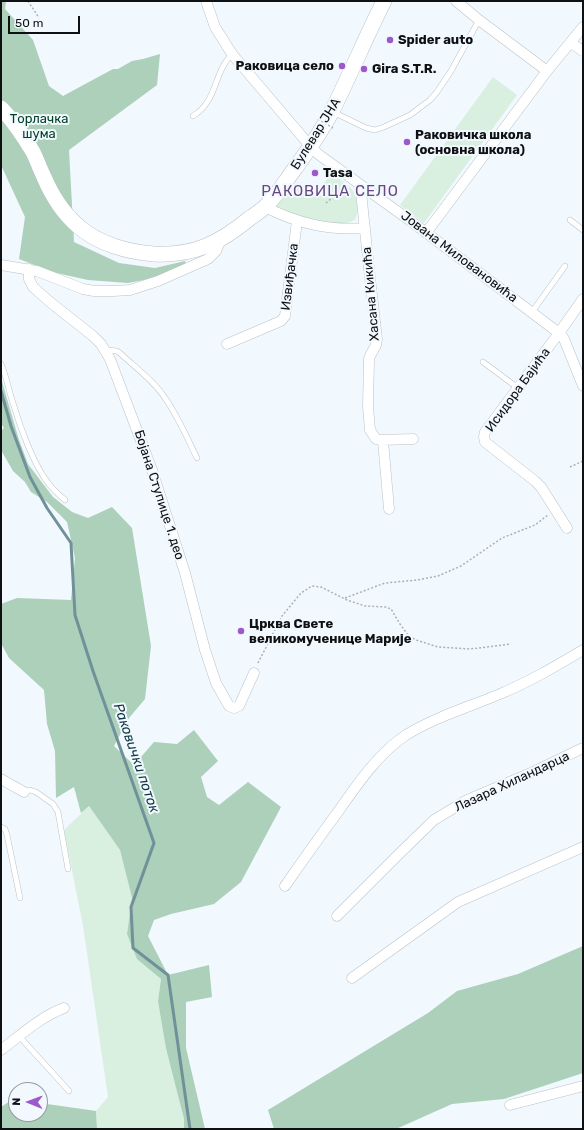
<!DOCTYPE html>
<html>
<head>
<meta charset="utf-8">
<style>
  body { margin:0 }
  #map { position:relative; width:584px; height:1130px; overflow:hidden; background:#f1f8fe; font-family:Rubik,sans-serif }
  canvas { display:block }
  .frame { position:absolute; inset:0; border:2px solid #0e1012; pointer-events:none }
  .north { position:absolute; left:8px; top:1082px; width:40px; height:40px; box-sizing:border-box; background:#f1f8fe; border:1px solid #969ba0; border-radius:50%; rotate:271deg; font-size:11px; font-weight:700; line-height:16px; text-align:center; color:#0e1012 }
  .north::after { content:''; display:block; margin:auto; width:14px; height:18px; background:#9c58cd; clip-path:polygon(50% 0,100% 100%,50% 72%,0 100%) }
  .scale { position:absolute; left:8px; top:16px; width:72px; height:18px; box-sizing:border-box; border:2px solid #0e1012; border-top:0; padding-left:5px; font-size:12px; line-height:14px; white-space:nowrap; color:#0e1012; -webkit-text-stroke:3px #f1f8fe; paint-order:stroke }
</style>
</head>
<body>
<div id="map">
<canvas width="584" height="1130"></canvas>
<div class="frame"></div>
<div class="north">N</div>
<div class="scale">50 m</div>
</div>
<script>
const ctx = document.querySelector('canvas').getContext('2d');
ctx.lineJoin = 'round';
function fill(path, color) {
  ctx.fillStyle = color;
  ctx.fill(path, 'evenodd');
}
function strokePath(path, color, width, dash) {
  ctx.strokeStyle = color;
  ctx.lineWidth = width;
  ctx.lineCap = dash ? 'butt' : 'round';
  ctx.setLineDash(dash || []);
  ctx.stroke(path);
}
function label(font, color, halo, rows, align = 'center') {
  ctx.font = font + ' Rubik,sans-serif';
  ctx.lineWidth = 4;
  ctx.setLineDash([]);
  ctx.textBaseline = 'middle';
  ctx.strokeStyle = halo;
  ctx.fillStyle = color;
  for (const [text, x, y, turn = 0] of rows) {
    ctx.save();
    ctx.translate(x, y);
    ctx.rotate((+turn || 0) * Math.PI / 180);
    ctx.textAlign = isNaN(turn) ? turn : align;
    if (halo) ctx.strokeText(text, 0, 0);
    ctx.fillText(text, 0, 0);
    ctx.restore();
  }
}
const green = new Path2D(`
  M493,77L517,95L424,223L400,205Z
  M332,173C337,177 351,187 354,192C358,200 359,211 355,220C336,231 295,216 275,207L298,182L314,195Z
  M89,806L120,850L132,898L127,934L138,959L161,979L158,1001L184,1120V1129H97L96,1111L108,1097L83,926L64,830Z`);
const forest = new Path2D(`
  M1,1H6L5,9L33,40L49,86L63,96L113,69H118L132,61L143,59L160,54L157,85L69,150L74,242L119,263L155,268L185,261L186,264L154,278L128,283L88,280L52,272L19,259L25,217L1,165Z
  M1,378L19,440L28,464L53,497L72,512L88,518L112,507L132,528L151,646L145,699L129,718L114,746L134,765L154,742L177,744L194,730L218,761L201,777L207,797L219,805L248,782L281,807L241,882L214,904L171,914L154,920L148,936L168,975L209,965L212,997L186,1002V1048L205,1129H184V1119L166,1048L158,1001L161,979L137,959L127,934L132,898L120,850L89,806L81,813L74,787L56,798L55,751L47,724L44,690L9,658L1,643V604L17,598L71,600L75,558L67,522L47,502L31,492L25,482L13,471L1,450V431L4,428L1,423Z
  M583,946V1073L504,1099L452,1104L396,1129H274L268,1110L428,1013L457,991L518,974Z
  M13,1099L16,1100V1114H40V1103L96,1111L97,1129H1V1107Z`);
const stream = new Path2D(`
  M1,391L11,426L30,477L47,508L71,543L75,615L93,671L154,843L131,907L133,948L168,975L190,1129`);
const path = new Path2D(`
  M28,1L39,18
  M326,203L346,186
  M570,467L583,461
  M345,598L385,583L417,580L438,576L461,566L502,538L535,525L548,515
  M258,663L282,616L301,593L312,586L321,587L347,600L365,606L386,607L391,609L400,624L408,635L416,640L438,647L470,649L511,644`);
const lane = new Path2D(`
  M333,112L366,128L375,130L384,127L410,115L430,100L437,92L451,71L479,20
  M193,116C218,101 213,73 232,54
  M570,220L583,230
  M532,312L565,266
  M106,350L117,351L121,354C136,368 154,381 165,398C178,416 187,438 197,458
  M483,362L518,388
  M1,364C7,378 9,392 14,406C20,427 33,462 46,480C51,488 58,494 65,500
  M24,792L30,790L36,792L53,804L58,812L68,869
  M1,827L5,829L7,835L20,898
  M19,1036L69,1091`);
const street = new Path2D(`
  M206,1L215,27L232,54L311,147L318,154L412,222L559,333L564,339L583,386
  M456,1L479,20L547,71
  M571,43L583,51
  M363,187L361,192L370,278L377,339L376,345L370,356L369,359L368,407L370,430L376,439L380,440L413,439
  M265,207C297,223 328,231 365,228
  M426,233L547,71L583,27
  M1,265L37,271L83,289L94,291H113L130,290L158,281L208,259L216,251L219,244V241
  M29,269V279L33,287L50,302L93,336L101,344L110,359L152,470L185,573L205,650L216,683L229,706L234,708L239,706L254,673
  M227,344L281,321L285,316L297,221
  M383,441L389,509
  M567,528L541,487L535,481L485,442L484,437L485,432L559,333L583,299
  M1,779L24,792
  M285,886C303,860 321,835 340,809C359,782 378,754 406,735C435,717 469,707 500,694C529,682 556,666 583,650
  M337,916L401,852L434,820L467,800L533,772L583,748
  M352,978L458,902L583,847
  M1,1050C21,1035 40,1017 64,1008
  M510,1105L583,1086`);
const secondary = new Path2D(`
  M1,108C14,121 24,137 33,152C37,160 40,169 44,177C52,196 63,213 78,226C98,244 128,252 154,254C194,256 220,243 250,218C255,215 260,211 265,207C277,196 286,180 296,167C309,149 322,130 332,111C350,75 366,37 384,1`);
const pathBridge = new Path2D(`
  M318,119L333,128`);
const markers = [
  [390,40,4,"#9c58cd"],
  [342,66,4,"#9c58cd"],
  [364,69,4,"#9c58cd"],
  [407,142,4,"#9c58cd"],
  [315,173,4,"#9c58cd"],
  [241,631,4,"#9c58cd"]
];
const poiNames = [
  ["Spider auto",398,40],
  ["Раковица село",334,66,"right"],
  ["Gira S.T.R.",372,69],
  ["Раковичка школа",415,135],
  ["(основна школа)",415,150],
  ["Tasa",323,173],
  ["Црква Свете",249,624],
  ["великомученице Марије",249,639]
];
const parkNames = [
  ["Торлачка",39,119],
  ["шума",39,134]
];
const streetNames = [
  ["Булевар ЈНА",316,134,-58],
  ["Јована Миловановића",459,257,37],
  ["Извиђачка",290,277,-83],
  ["Хасана Кикића",371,294,-95],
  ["Исидора Бајића",518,390,-54],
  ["Бојана Ступице 1. део",159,495,72],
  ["Лазара Хиландарца",512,782,-25]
];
const waterNames = [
  ["Раковички поток",136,758,71]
];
const quarterNames = [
  ["РАКОВИЦА СЕЛО",330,192]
];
fill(green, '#d9f0e1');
fill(forest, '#acd0b9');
strokePath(stream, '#71919a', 3);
strokePath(lane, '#bac1c7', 6);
strokePath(street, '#bac1c7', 11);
strokePath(secondary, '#bac1c7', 16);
strokePath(path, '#abb1b6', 1.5, [2, 2]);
strokePath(lane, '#fff', 5);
strokePath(street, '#fff', 10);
strokePath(secondary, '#fff', 15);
strokePath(pathBridge, '#abb1b6', 1.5, [2, 2]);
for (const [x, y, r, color] of markers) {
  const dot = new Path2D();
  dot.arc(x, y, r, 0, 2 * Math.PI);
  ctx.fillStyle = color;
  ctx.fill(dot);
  strokePath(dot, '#f1f8fe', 1.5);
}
label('bold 13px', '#0e1012', '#f1f8fe', poiNames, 'left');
label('13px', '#004023', '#f1f8fe', parkNames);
label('13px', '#0e1012', '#f1f8fe', streetNames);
label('italic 14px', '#0e3742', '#f1f8fe', waterNames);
ctx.letterSpacing = '1px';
label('15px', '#674681', '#f1f8fe', quarterNames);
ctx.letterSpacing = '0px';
</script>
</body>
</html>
